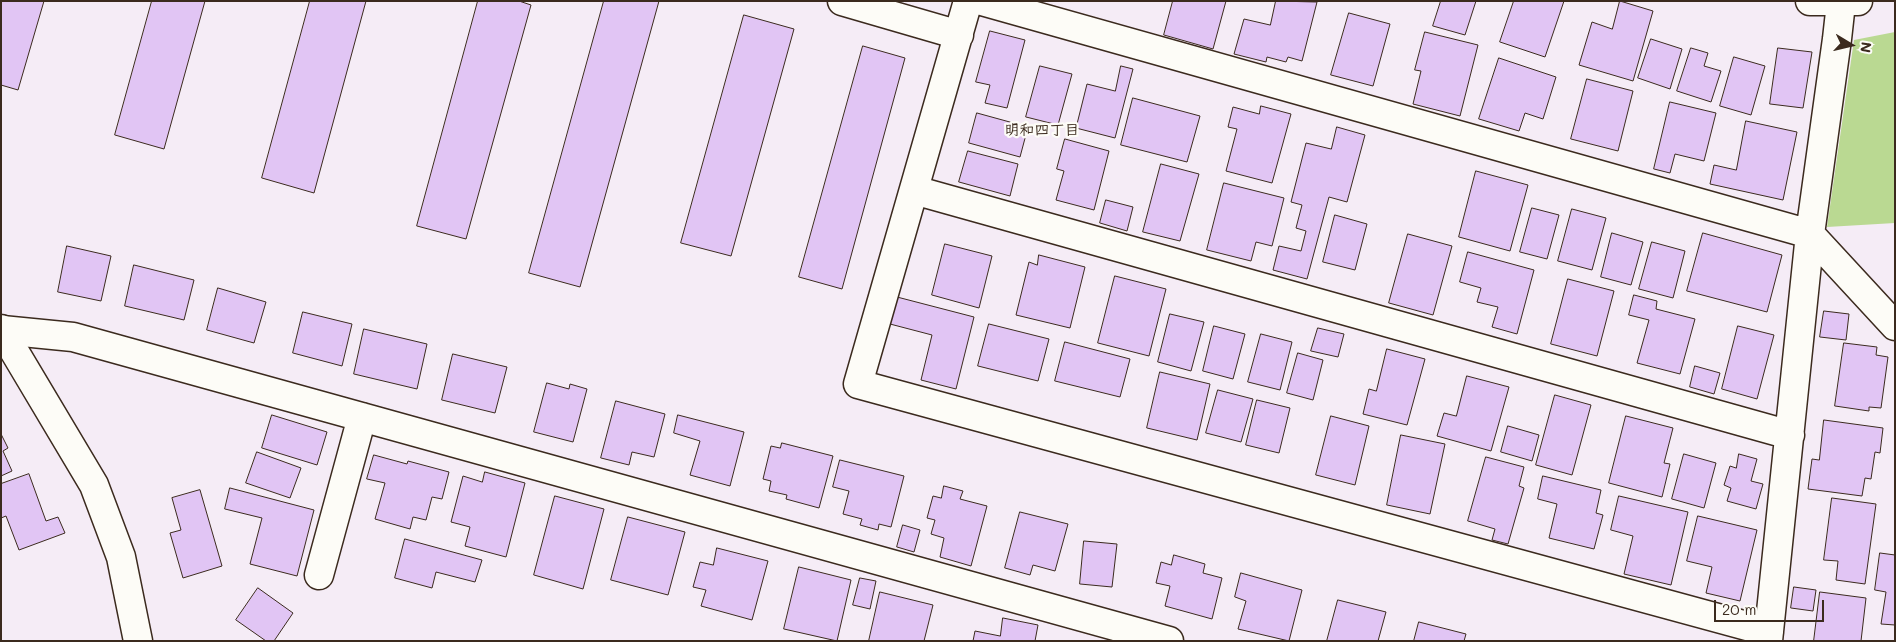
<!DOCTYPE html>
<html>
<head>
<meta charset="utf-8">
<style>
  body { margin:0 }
  #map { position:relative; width:1896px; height:642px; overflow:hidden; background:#f5ecf6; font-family:Mali,sans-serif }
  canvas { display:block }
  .frame { position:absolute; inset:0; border:2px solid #3b2a1e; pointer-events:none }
  .north { position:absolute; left:1826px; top:20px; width:50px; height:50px; -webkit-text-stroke:4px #fdfcf7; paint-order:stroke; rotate:99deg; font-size:14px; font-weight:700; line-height:20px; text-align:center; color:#3b2a1e }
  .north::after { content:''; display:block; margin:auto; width:18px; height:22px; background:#3b2a1e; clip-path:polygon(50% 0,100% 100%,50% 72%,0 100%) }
  .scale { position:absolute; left:1714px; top:600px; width:110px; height:22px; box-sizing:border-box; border:2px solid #3b2a1e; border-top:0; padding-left:6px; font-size:15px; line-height:18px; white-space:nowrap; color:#3b2a1e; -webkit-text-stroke:4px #fdfcf7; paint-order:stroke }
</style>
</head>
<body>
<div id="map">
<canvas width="1896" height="642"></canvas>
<div class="frame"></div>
<div class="north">N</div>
<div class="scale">20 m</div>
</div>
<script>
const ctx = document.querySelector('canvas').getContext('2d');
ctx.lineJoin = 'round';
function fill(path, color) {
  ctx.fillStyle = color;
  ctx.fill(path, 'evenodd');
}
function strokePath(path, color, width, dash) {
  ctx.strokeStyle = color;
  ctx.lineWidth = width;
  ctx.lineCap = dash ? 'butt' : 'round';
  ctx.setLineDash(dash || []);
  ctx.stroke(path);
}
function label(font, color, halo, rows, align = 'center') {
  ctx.font = font + ' Mali,"Klee One",sans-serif';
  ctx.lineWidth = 4.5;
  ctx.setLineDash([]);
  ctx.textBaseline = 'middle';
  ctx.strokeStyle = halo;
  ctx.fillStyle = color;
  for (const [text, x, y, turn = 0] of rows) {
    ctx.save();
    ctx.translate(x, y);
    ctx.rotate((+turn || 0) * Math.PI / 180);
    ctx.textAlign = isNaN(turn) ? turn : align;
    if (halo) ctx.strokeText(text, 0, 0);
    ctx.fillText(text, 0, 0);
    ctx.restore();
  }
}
const green = new Path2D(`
  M1895,32V223L1827,227L1854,40Z`);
const building = new Path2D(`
  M1,1H44L18,90L1,85Z
  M152,1H205L164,149L115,135Z
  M310,1H366L314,193L262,178Z
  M478,1H519L531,5L466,239L417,226Z
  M604,1H659L580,287L529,273Z
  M1173,1H1226L1213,49L1164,35Z
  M1276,1L1317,2L1302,61L1288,57L1286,62L1267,57L1266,62L1234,54L1244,19L1270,25Z
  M1441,1H1476L1465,35L1433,26Z
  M1514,1H1564L1545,57L1500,42Z
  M1620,1L1653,11L1633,81L1579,65L1592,22L1612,29Z
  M1349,13L1390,24L1373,86L1331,75Z
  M744,15L794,29L731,256L681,243Z
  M990,31L1025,40L1007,108L985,103L990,85L976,82Z
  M1425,32L1478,45L1460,116L1413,104L1421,71L1415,70Z
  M1651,39L1682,49L1670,89L1638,78Z
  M863,46L905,58L842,289L799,277Z
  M1691,48L1708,53L1704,66L1721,71L1711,102L1677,91Z
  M1778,48L1812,52L1803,108L1770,104Z
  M1734,57L1765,66L1751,115L1720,106Z
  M1499,58L1556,77L1543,119L1525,113L1519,131L1479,119Z
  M1040,66L1072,74L1058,125L1026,117Z
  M1121,66L1133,69L1115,138L1076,128L1087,84L1115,91Z
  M1587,79L1633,91L1618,151L1571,139Z
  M1133,98L1200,116L1187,162L1121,145Z
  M1670,102L1716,113L1704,161L1675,154L1670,173L1654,169Z
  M1261,106L1291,114L1272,183L1226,171L1237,129L1228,127L1233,107L1259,114Z
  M977,113L1028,127L1020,157L969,143Z
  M1746,121L1797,132L1783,200L1710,184L1714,165L1736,170Z
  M1337,127L1365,135L1347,202L1329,197L1307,279L1273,270L1279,246L1301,251L1306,231L1296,228L1302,205L1291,202L1306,143L1331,149Z
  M1065,139L1109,151L1094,210L1056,200L1064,171L1057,169Z
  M968,151L1018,164L1010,196L959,182Z
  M1161,164L1199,174L1180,241L1143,232Z
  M1476,171L1528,185L1510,251L1459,237Z
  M1224,183L1284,198L1272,246L1256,242L1251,261L1207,250Z
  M1106,200L1133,207L1127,231L1100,223Z
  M1532,208L1559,215L1547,259L1520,252Z
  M1572,209L1606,218L1592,270L1558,261Z
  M1335,215L1367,224L1355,270L1323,262Z
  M1612,233L1643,242L1631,285L1601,277Z
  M1703,233L1782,255L1767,312L1687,291Z
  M1408,234L1452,246L1433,315L1389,303Z
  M1652,242L1685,251L1673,298L1639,289Z
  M945,244L992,256L979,308L932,295Z
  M67,246L111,256L101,301L58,292Z
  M1468,252L1534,270L1517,334L1492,327L1498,307L1477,302L1481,288L1460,282Z
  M1039,255L1085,267L1070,328L1016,315L1029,262L1037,265Z
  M134,265L194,280L184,320L125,306Z
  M1115,276L1166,289L1149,356L1098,343Z
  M1568,279L1614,291L1597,356L1551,344Z
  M218,288L266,302L254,343L207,330Z
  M1634,295L1657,301L1656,309L1695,319L1680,374L1637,363L1649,320L1629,315Z
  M897,297L974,317L956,389L921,380L932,335L890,324Z
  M1824,311L1849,314L1846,340L1820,337Z
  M303,312L352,324L342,366L293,353Z
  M1170,314L1204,322L1191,371L1158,362Z
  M989,324L1049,339L1038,381L978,366Z
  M1214,326L1245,334L1233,379L1203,371Z
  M1738,326L1774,335L1757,399L1722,389Z
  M1318,328L1344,334L1338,357L1311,351Z
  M364,329L427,344L417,389L354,374Z
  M1261,334L1292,342L1280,390L1248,382Z
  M1065,342L1130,359L1120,397L1055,381Z
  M1844,343L1877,347L1876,355L1888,357L1881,408L1869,407V411L1835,406Z
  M1387,349L1425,359L1407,425L1363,414L1369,389L1376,391Z
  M1298,353L1323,360L1313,400L1287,393Z
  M453,354L507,367L495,413L442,400Z
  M1695,366L1720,373L1714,394L1690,387Z
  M1160,372L1210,384L1197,440L1147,428Z
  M1467,376L1509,387L1491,451L1437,436L1444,413L1456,416Z
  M547,383L569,389L570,384L587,389L573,442L534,432Z
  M1218,390L1253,399L1241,442L1206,433Z
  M1555,395L1591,405L1572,475L1536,465Z
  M1257,400L1290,408L1279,453L1246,445Z
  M616,401L665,414L654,457L632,452L629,465L601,458Z
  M272,415L327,432L317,465L262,448Z
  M678,415L744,432L730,486L690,475L700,441L674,433Z
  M1331,416L1369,426L1355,485L1316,475Z
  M1626,416L1673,428L1664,463L1670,464L1662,497L1609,483Z
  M1824,420L1883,428L1880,453L1875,452L1871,479L1865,478L1862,496L1808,489L1812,459L1819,460Z
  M1508,426L1539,435L1532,461L1501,452Z
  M1,434L8,448L3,451L12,471L1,476Z
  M1401,435L1445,444L1430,514L1387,505Z
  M782,443L833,456L819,508L786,499L787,495L769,491L771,481L763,479L771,446L780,448Z
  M257,452L301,468L290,498L246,483Z
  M1684,454L1716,463L1704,508L1672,499Z
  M1739,454L1757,459L1751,481L1763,484L1756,509L1727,501L1731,488L1724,485L1730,466L1736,468Z
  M374,455L407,464L408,461L449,472L442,499L432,497L426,520L413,517L410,529L375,519L385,483L367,479Z
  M1486,457L1524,467L1519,486L1524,488L1508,544L1492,540L1495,529L1468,521Z
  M840,460L904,476L891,527L879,524L878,530L860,525L862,519L843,514L849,491L833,487Z
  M485,472L525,483L506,557L465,546L470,527L451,522L463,476L482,482Z
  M29,474L46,521L58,517L65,533L19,550L6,516L1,518V484Z
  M1543,476L1601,490L1596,513L1603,515L1594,549L1549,538L1557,504L1538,499Z
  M944,486L963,491L960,499L987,506L971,566L940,557L944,538L931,534L935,520L927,518L933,496L941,498Z
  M230,488L314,510L297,576L250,564L262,518L225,509Z
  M200,490L222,566L183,578L170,533L181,530L172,498Z
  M555,496L604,509L583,589L534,575Z
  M1619,496L1688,512L1671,585L1624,574L1633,536L1611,530Z
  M1832,498L1876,504L1865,584L1836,580L1838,561L1824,560Z
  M1020,512L1068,524L1055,571L1033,565L1030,575L1005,568Z
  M1698,516L1757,530L1740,601L1706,593L1712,567L1687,561Z
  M628,517L685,532L668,595L611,580Z
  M903,525L920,530L914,552L897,547Z
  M405,539L482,560L475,582L436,572L432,588L395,578Z
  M1084,541L1117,544L1112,587L1080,584Z
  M717,548L768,561L752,620L701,606L706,590L693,587L700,562L713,565Z
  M1880,553L1895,555V625L1881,624L1886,592L1875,590Z
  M1174,555L1205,564L1203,573L1222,578L1212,619L1165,606L1170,586L1156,583L1161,562L1171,565Z
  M799,567L851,580L837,641L784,629Z
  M1241,573L1302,590L1289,641L1238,629L1246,601L1235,597Z
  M860,578L876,581L870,609L853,605Z
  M1794,587L1816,590L1813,611L1791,608Z
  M258,588L293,613L274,641H266L236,620Z
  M880,592L933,605L924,641H869Z
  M1820,592L1866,598L1861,641H1814Z
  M1338,600L1386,612L1378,641H1327Z
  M1003,618L1038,625L1035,641H973L975,631L1000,636Z
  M1419,622L1466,634L1464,641H1414Z`);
const minor = new Path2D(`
  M842,1L959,35
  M968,1L858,384L1769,632
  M982,1L1810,234L1895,326
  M914,190L1790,435
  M2,330L73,337L1169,641
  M319,575L362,417
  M1768,641L1810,234L1837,39L1841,3`);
const tertiary = new Path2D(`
  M1810,1H1858
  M1,329L94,485L121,557L138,641`);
const neighbourhoodNames = [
  ["明和四丁目",1042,130]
];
fill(green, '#bad992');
fill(building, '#e1c5f4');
strokePath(building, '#3b2a1e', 1);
strokePath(minor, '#3b2a1e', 31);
strokePath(tertiary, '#3b2a1e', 31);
strokePath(minor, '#fdfcf7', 28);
strokePath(tertiary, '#fdfcf7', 28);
label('bold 15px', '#3b2a1e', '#fdfcf7', neighbourhoodNames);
</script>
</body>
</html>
